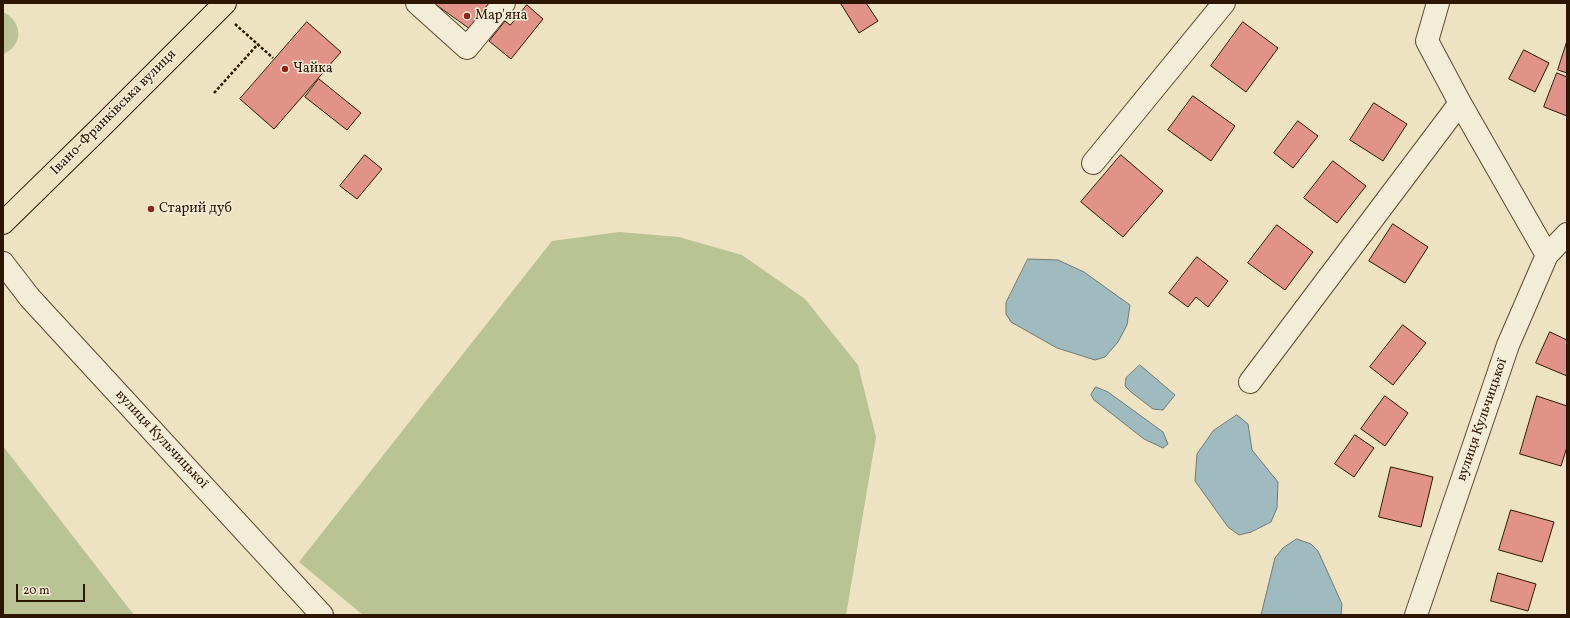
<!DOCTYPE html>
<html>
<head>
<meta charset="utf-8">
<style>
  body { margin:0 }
  #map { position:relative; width:1570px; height:618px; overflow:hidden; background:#ede3c2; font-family:Vollkorn,serif }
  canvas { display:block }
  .frame { position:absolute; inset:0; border:4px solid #2d1601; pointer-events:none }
  .scale { position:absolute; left:16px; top:584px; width:69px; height:18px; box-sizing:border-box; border:2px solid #2d1601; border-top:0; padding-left:5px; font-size:12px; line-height:14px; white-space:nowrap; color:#2d1601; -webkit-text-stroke:3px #f3edd7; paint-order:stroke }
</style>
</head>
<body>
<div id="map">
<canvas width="1570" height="618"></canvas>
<div class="frame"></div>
<div class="scale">20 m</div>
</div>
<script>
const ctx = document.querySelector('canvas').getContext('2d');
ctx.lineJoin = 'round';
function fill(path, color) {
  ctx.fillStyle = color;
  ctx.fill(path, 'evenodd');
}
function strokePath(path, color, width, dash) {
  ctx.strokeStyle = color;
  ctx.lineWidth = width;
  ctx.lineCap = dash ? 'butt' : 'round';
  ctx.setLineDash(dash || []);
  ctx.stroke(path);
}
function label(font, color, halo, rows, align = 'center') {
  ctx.font = font + ' Vollkorn,serif';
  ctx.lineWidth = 3;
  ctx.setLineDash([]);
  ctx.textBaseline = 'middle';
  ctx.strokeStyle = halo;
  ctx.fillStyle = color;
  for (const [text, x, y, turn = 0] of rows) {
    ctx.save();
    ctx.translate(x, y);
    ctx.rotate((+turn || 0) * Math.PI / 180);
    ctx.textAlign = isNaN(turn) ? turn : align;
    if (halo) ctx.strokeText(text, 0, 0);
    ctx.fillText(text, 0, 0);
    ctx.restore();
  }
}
const green = new Path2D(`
  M3,12C23,21 24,46 3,54Z
  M619,232L679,237L742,255L805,299L858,365L876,437L846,615H363L299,562L552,241Z
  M3,446L134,615H3Z`);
const water = new Path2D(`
  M1028,259L1058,260L1084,272L1130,305L1127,325L1118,342L1105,357L1095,360L1057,348L1011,322L1006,314V303Z
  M1140,365L1175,395L1163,410L1153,409L1131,392L1125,386L1126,378Z
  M1096,387L1108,392L1163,432L1168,444L1163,448L1144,439L1094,400L1091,395Z
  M1237,415L1248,424L1252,450L1278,482L1277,508L1271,522L1251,532L1239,535L1228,527L1195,481L1197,454L1213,431Z
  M1297,539L1311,544L1318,551L1342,604L1341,615H1261L1275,558L1283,548Z`);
const building = new Path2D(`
  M434,3H491L472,30Z
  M843,3H866L878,21L859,33L841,4Z
  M527,5L543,19L511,59L489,41L505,21L510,25Z
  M307,22L341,52L274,129L240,99Z
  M1243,22L1278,48L1246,92L1211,66Z
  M1567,41V73L1558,70Z
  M1524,50L1549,63L1535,92L1509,79Z
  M1557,73L1567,77V116L1544,107Z
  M319,79L361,113L347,130L305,97Z
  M1193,96L1235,126L1211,161L1168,130Z
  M1374,103L1407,124L1383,161L1350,140Z
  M1298,121L1318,136L1293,168L1274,153Z
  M365,155L382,169L357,199L340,186Z
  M1121,155L1163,191L1123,237L1081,202Z
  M1333,161L1366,186L1337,223L1304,198Z
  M1393,224L1428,247L1405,283L1369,261Z
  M1277,225L1313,252L1285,290L1248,263Z
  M1197,257L1228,281L1208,307L1196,297L1188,307L1169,293Z
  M1403,325L1426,343L1393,385L1370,367Z
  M1550,332L1567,340V376L1536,363Z
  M1385,396L1408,413L1385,446L1361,429Z
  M1537,396L1567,406V447L1561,466L1520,454Z
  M1355,435L1374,448L1354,477L1335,464Z
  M1391,467L1433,477L1421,527L1379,517Z
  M1511,510L1554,522L1542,562L1499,550Z
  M1498,573L1536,584L1528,611L1491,601Z`);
const path = new Path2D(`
  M235,24L273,58
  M214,93L258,44`);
const minor = new Path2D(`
  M417,3L467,48L504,3
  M1438,3L1427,41L1460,103L1547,255
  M1093,163L1224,3
  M3,263L30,298L322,615
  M1250,382L1460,103
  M1416,615L1508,345L1547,255L1567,234`);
const major = new Path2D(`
  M3,223L101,127L225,3`);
const markers = [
  [467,16,4,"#8f2418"],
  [285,69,4,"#8f2418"],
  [151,209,4,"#8f2418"]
];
const poiNames = [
  ["Мар'яна",475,16],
  ["Чайка",293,69],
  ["Старий дуб",159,209]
];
const streetNames = [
  ["Івано-Франківська вулиця",114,113,-45],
  ["вулиця Кульчицької",1483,420,-71],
  ["вулиця Кульчицької",161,440,47]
];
fill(green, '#b9c393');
fill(water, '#a0bbbf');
strokePath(water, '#727973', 1);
fill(building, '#e19289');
strokePath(building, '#2d1601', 1);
strokePath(minor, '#5d4931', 24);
strokePath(major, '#2d1601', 24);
strokePath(path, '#2d1601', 2.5, [3, 2]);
strokePath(minor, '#f3edd7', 22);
strokePath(major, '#ede3c2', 22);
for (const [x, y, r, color] of markers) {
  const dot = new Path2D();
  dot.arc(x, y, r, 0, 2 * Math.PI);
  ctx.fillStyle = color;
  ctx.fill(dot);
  strokePath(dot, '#f3edd7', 1.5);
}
label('14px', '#2d1601', '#f3edd7', poiNames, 'left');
label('14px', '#2d1601', '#f3edd7', streetNames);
</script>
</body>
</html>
